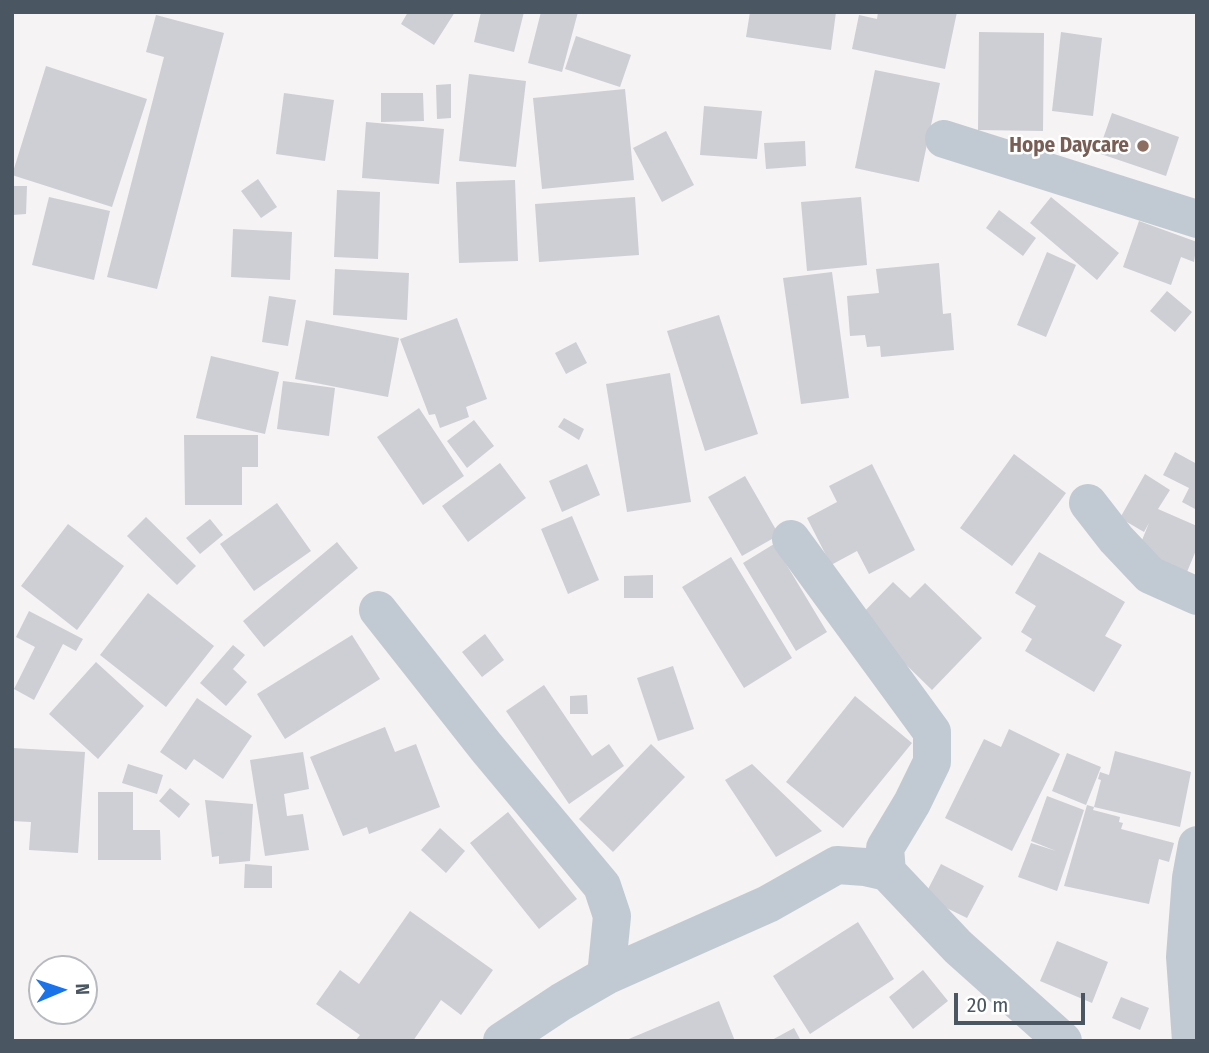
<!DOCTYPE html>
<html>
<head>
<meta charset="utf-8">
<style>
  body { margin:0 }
  #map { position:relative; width:1209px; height:1053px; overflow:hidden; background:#f5f3f3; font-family:"Fira Sans Condensed",sans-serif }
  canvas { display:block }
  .frame { position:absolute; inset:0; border:14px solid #4a5661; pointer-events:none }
  .north { position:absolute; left:28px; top:955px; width:70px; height:70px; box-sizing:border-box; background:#fff; border:2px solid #b7bbc0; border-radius:50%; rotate:88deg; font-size:19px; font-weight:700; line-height:28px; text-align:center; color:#4a5661 }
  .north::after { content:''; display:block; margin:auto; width:24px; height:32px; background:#1a73e8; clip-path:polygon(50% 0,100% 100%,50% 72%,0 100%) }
  .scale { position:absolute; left:954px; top:993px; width:131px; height:32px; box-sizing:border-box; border:4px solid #4a5661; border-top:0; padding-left:9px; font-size:21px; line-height:24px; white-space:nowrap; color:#4a5661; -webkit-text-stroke:5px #fff; paint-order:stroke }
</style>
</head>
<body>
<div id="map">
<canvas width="1209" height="1053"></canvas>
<div class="frame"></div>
<div class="north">N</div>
<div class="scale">20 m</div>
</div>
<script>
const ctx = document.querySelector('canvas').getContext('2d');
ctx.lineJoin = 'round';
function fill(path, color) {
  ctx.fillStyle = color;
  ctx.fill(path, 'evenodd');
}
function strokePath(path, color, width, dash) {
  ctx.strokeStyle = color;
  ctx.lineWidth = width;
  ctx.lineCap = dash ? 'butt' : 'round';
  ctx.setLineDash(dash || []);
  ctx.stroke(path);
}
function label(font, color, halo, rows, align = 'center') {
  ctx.font = font + ' "Fira Sans Condensed",sans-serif';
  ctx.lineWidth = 5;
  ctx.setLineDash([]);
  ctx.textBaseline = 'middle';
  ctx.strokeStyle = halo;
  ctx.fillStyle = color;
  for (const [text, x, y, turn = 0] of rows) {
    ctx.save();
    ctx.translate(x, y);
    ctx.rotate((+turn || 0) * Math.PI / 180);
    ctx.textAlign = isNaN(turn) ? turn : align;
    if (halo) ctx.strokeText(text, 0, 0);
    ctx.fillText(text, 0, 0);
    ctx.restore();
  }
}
const building = new Path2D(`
  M408,12H455L434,45L401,24Z
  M481,12H524L514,52L474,42Z
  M541,12H578L562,72L528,63Z
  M750,12H836L831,50L746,37Z
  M878,12H957L945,69L852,49L859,15L877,19Z
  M156,15L224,33L157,289L107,277L164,57L146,52Z
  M979,32L1044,33L1043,131L978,130Z
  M1061,32L1102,38L1093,116L1052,111Z
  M576,36L631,55L620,87L565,69Z
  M46,66L147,99L112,207L12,175Z
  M875,70L940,83L919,182L855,168Z
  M469,74L526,81L516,167L459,161Z
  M451,84V118L437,119L436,85Z
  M625,89L634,180L542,189L533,98Z
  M284,93L334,100L325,161L276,154Z
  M381,93H423L424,121L381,122Z
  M704,106L762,111L757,159L700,155Z
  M1112,113L1179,137L1166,176L1098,153Z
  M366,122L444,129L439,184L362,178Z
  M666,131L694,185L662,202L633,148Z
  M805,141L806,166L766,169L764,143Z
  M258,179L277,207L261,218L241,191Z
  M515,180L518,261L459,263L456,182Z
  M12,186H27L26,214L12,215Z
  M337,190L380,192L378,259L334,257Z
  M49,197L110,211L94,280L32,265Z
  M635,197L639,255L539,262L535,204Z
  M861,197L867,265L807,271L801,202Z
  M1051,197L1119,253L1097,280L1030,223Z
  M999,210L1036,238L1023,256L986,228Z
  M1139,221L1197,242L1194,262L1181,257L1171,285L1123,267Z
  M233,229L292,232L290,280L231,277Z
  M1047,252L1076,265L1046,337L1017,325Z
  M939,263L943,314L951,313L954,350L881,357L880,346L867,347L865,335L850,336L847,296L879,293L876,269Z
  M335,269L409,273L407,320L333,315Z
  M832,272L849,398L801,404L783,278Z
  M1167,291L1192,312L1175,332L1150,311Z
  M269,296L296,300L288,346L262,342Z
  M719,315L758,434L705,451L667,331Z
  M457,318L487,399L466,407L469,417L440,428L435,414L429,415L400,339Z
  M306,320L399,338L388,397L295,379Z
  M576,342L587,363L566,374L555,353Z
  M211,356L279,372L265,434L196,418Z
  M670,373L691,502L627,512L606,384Z
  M283,381L335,388L329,436L277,429Z
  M419,408L464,476L423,505L377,437Z
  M564,418L584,429L579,440L558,427Z
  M474,420L494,446L467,468L447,441Z
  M184,435H258V467H242V505H185Z
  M1175,452L1197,464V510L1182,502L1189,488L1163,475Z
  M1014,454L1066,493L1012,566L960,528Z
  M500,463L526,498L468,542L442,506Z
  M587,464L600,495L562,512L549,481Z
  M872,464L915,550L869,574L857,551L831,565L807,518L837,502L829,486Z
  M1145,474L1170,490L1158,509L1197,526V548L1187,572L1138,550L1149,523L1144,532L1120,518Z
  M745,476L779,535L742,556L708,497Z
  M277,503L311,551L254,591L220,544Z
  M572,516L599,580L568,594L541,529Z
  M146,517L196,566L177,585L127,536Z
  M210,519L223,535L200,554L186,538Z
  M68,524L124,566L77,630L21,586Z
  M337,542L358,568L264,647L243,621Z
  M774,544L827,632L796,651L743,563Z
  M1039,552L1125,602L1105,636L1122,645L1094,692L1025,651L1032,639L1021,632L1036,606L1015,593Z
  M731,557L792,658L744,688L682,587Z
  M653,575V598H624V576Z
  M893,582L910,598L925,583L982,638L932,690L858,618Z
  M148,593L214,646L166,707L100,655Z
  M29,611L83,639L76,651L63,644L34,700L14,689L35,647L16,637Z
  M485,634L504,660L482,677L462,652Z
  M352,635L380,679L285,739L257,694Z
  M233,645L245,655L233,669L247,682L226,706L200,683Z
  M96,662L144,706L98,759L49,714Z
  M673,666L694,729L658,741L637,678Z
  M544,685L592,756L609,744L624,766L569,804L506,711Z
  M587,695L588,714H570V696Z
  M855,696L912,743L843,828L786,782Z
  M197,698L252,736L223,779L194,759L186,770L160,752Z
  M385,727L395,752L416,744L440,807L369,834L367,827L343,836L310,757Z
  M1009,729L1060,754L1012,851L945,818L984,739L1001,747Z
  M651,744L685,777L613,852L579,819Z
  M12,748L85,752L78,853L29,850L31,822L12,821Z
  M1115,751L1191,772L1180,827L1094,807L1101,780L1098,779L1100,772L1109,775Z
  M303,752L309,789L284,794L287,816L303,814L309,850L265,856L250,760Z
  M1067,753L1101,767L1086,805L1052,791Z
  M128,764L163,775L157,794L122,783Z
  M752,764L822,831L776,857L725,780Z
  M170,788L190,804L179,818L159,801Z
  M98,792H133V830H160L161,860H98Z
  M1047,796L1084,810L1057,891L1018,877L1031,843L1056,851L1031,841Z
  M205,800L253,804L250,861L219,864V856L212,857Z
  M1087,805L1094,807L1093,810L1120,817L1119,822L1123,823L1121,829L1174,843L1169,862L1159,859L1149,904L1064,886Z
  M508,812L577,899L539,929L470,843Z
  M440,828L465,851L446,873L421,850Z
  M245,864L272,866V888H244Z
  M941,864L984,886L967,918L924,897Z
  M410,911L493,970L461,1015L441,1000L413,1041H355L360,1035L316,1004L340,970L359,984Z
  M858,922L894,979L810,1034L773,976Z
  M1057,941L1108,962L1092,1003L1040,981Z
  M923,970L948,1001L913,1029L889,997Z
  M1121,997L1149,1008L1140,1030L1112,1018Z
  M719,1001L735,1041H624Z
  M794,1028L801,1041H770Z`);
const minor = new Path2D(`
  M944,139L1197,219
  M1088,503L1116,539L1150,575L1197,596
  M791,539L932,732V762L912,803L885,848L887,872L958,947L1063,1041
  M378,610L486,747L602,886L612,916L606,976L561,1002L502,1041
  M606,976L768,904L837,865L865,867L887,872
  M1191,1041L1185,957L1191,878L1197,845`);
const markers = [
  [1143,146,7,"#8d6e63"]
];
const educationNames = [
  ["Hope Daycare",1129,146]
];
fill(building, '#cdcfd5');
strokePath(minor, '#c1cad2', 38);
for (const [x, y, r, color] of markers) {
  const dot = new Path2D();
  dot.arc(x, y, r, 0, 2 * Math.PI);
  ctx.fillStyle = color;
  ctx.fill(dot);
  strokePath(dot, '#fff', 2.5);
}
label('bold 21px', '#785e54', '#fff', educationNames, 'right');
</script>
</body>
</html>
